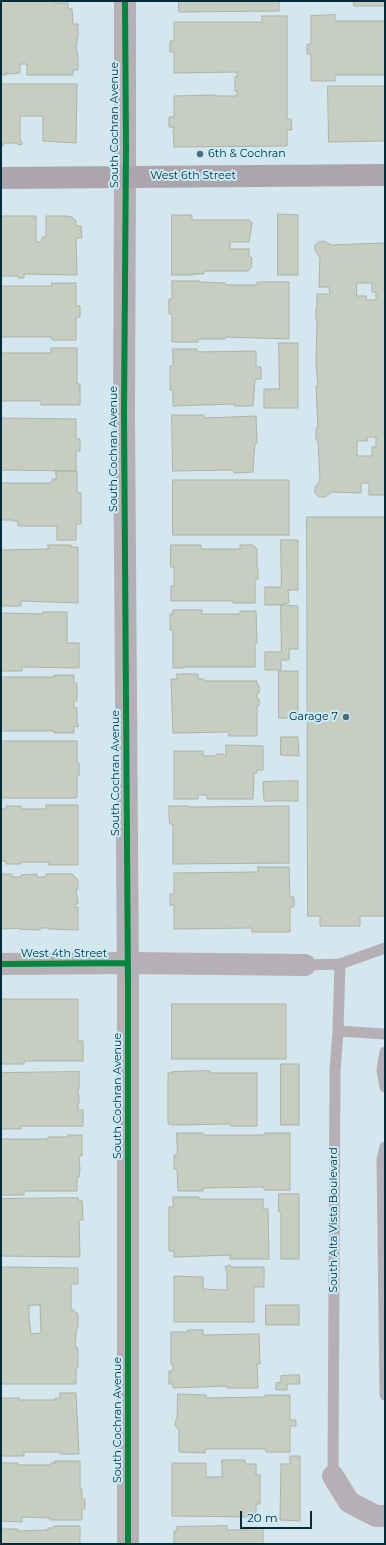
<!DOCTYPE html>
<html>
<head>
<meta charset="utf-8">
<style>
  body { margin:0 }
  #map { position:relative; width:386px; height:1545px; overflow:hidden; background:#d4e6ee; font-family:Montserrat,sans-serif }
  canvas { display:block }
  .frame { position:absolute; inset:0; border:2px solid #032c38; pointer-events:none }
  .scale { position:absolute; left:240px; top:1511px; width:72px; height:18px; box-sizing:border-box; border:2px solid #032c38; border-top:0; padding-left:5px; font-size:12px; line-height:14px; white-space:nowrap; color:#032c38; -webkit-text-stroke:3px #caebf8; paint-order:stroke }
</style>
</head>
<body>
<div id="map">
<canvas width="386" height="1545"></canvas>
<div class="frame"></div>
<div class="scale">20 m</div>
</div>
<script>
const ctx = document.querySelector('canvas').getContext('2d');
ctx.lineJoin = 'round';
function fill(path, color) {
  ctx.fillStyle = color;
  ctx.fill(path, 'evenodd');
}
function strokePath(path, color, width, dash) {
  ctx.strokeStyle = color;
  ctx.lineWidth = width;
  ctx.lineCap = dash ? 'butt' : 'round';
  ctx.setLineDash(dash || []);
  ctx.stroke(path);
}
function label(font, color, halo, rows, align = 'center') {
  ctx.font = font + ' Montserrat,sans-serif';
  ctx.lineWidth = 4;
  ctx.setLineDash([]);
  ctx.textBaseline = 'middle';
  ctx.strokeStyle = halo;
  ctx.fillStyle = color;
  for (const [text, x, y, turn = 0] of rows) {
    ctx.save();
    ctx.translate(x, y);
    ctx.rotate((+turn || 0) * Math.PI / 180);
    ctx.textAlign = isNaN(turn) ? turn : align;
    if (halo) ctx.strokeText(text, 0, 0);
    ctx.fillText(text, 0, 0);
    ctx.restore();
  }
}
const building = new Path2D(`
  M1,1H55V3H68V8L72,9L73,24H78V38H77V43H76L77,54H78V70H73V75H27V64H20V73L7,74V72H6V75H1Z
  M179,1H279V11L179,12Z
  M354,1H385V6H354Z
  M335,15V21H385V75H335V81H311V54H307V44H311V16Z
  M262,16H287V119H291L292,130H287V146L174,147L173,130H174V127H169V117H174V96L216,95V96H237V91H235V77H237V72L174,73V52H170V41H174V22H262Z
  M1,84H77L76,143L43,141V116H20V138L22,144L20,145L15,143H3V146H1Z
  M328,86H385V141L329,142Z
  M278,214L298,215V275H278Z
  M172,215H192V220H249L252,223L249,242H230V249H249V256L252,258L251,268L248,271H204V274H193V275H172Z
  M1,216H36V242H42V237H46V216H67L72,217L76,221V226H81L82,238H76L77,275L24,274V278H18V276H1Z
  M324,241L331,245L385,243V497V495H369V483H361V493L332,492L325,497H319L315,493V487L320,481L318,440H316V428H318L316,386H318L316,362L317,320H316V307H317V294H330L329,287H319L320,258L315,250V245L319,242ZM357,283H372V292H376V300H366V296H357ZM367,437H376V447H372V456H357V441H367Z
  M172,281H200V282L225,283V285H257V282H289V339L225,337V339H198V342H172V314H169V299H172Z
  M52,283H76V306H80V317H76V340H52V337H1V286H52Z
  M279,343H298V408H264V389H279Z
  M51,348H77V384H80V405H41V401H1V353H51Z
  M173,349H197V352L256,351V367H261V379H255L253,406H234V404L173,406V390H170V366H173Z
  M172,415H204V418L256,416L257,443H255L254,455L253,472L234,473V470L173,471Z
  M1,418L76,419V439H80V451H76V471L1,470Z
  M56,471H77V492L81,493V524H76V540H57V526H18V521H13V520H1V483H52V479H56Z
  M173,480H289V535H173Z
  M307,517H385V916H360V926H320V916H308Z
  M281,540H298V590H288L289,603L283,604V605H265V587H281Z
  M48,545H71V547H78V603L21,601V606H1V550L48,549Z
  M171,545H201V549H240V545H253L257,549V567H258V579H255V603H233V601H171V586H174V567H171Z
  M281,605L298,606V649H289V660H281V670H265V652H281Z
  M173,610H202V614H240V611H256L257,643H255V667H183V668H173V630H170V614H173Z
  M43,612H67V643H79V668L22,667V671H1V613L43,614Z
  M279,671H298V718H279Z
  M177,674H198V679H204V681H257V685H259V693H257V699H259V706H257V736H229L228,732L173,733L171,679H177Z
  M54,675H74V683H77V701H74V708H77V722L79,726L77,727L74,726V733H54V731H1V677H54Z
  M281,737H298L299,756L281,755Z
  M1,741H77V763H79V776H77V798H1Z
  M226,745L263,746V770H257V773H254L253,799H207V795H198V799H174V751H203V756H215L217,754H223L226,756Z
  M298,781V801H264L263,782Z
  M46,805H78V865H49V862H21V864H6V861H1V809H6V806H21V809H46Z
  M169,806H189V807L289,806V863L173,864V824H170Z
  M258,867H289L290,897H294V907H290V932H252V928L174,929V905H170V894H174V873L258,872Z
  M1,874H12V877H21V875L37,874V877H46V874H72L78,880V889H76L78,904H75V907H78V930L49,929V928H40V930L19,929V928L1,929Z
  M1,999H78V1041H83V1061H24V1064H1Z
  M172,1004H286V1059H172Z
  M281,1064H299V1125H281Z
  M210,1071V1073H257V1126H231V1124L172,1125V1124H168V1073H173L172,1072Z
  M79,1072V1089H78V1095H79V1103H78V1110H83V1126H21V1129H1V1073Z
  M177,1133H203L204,1135H264L265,1133H290V1190H264V1187L203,1188V1191H178L177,1169H174V1155H177Z
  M68,1135H82V1156H79L80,1170L79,1177H77V1191H24V1195H1V1139H48V1137H68Z
  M279,1194H299V1259H281V1212H279Z
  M173,1197H199V1199H263V1209H268L269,1259H230V1255L174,1257V1251H169V1207H173Z
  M78,1198L79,1201L82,1200L83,1220H79L80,1257L1,1256V1199Z
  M230,1265L232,1267H264V1287H254V1322H174V1276L203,1277V1289L227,1290V1271L225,1267Z
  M1,1267L78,1268V1284H71V1310H73L78,1314V1327L77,1328L75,1343L76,1348H78V1368H76V1384H1ZM40,1305L41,1333L31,1334L29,1318V1306Z
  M266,1305H299V1325H266Z
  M188,1330H203V1335L259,1334L260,1364H257L258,1388H227V1386L173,1388V1384H169V1371H173V1364H171V1332H188Z
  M299,1375L300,1384H287V1390H276V1383L281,1382V1376Z
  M60,1393H76L79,1454H60V1452H24V1456H1V1398H19V1400H55V1398H60Z
  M178,1394L206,1395V1398L265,1397V1395H290V1420H296V1426H290V1452H266V1449H205V1453L179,1452V1430L176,1427L175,1424L177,1417Z
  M290,1456H300V1521L280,1520L281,1464H290Z
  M222,1460H245V1464H256V1475H260V1504H256V1517L172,1516V1463H206V1477H222Z
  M55,1461H80V1489H82V1499H85V1509H82V1520H50V1518L22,1517V1522L1,1521V1463H18V1465H51V1463H55Z
  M54,1526H80V1544H1V1529H18V1531L48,1530V1528H54Z
  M227,1526V1530H247V1528H263V1544H174V1531H177V1527Z`);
const service = new Path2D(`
  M305,965L340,964L385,948
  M338,1031L385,1034
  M385,1052L382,1070L385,1087
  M385,1147L382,1160L385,1395
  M333,1476L335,1071L338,1031L340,964`);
const minor = new Path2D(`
  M125,1V177
  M1,964L128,963L305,965
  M333,1476L349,1502L376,1516H385`);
const tertiary = new Path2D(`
  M125,177L124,414L128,986V1544`);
const secondary = new Path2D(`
  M1,178L385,175`);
const cycleway = new Path2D(`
  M125,1L126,149L124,414L128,986V1544
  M1,964L128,963`);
const markers = [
  [200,154,4,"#4c6d78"],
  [346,717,4,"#4c6d78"]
];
const streetNames = [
  ["South Cochran Avenue",115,125,-90],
  ["West 6th Street",193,176],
  ["South Cochran Avenue",114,449,-90],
  ["South Cochran Avenue",116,773,-90],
  ["West 4th Street",64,954],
  ["South Cochran Avenue",118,1096,-90],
  ["South Alta Vista Boulevard",334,1220,-90],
  ["South Cochran Avenue",118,1420,-90]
];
const poiNames = [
  ["6th & Cochran",208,154],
  ["Garage 7",338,717,"right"]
];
fill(building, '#c7cec1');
strokePath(building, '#abb2a7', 1);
strokePath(service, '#b6b0b6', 11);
strokePath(minor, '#b6b0b6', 22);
strokePath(tertiary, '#b6b0b6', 22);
strokePath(secondary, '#ada5ad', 22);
strokePath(cycleway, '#00873e', 6);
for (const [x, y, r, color] of markers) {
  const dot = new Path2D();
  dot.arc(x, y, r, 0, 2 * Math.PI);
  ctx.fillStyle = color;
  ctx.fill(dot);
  strokePath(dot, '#caebf8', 1.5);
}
label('11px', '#032c38', '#caebf8', streetNames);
label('11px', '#032c38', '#caebf8', poiNames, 'left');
</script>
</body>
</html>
